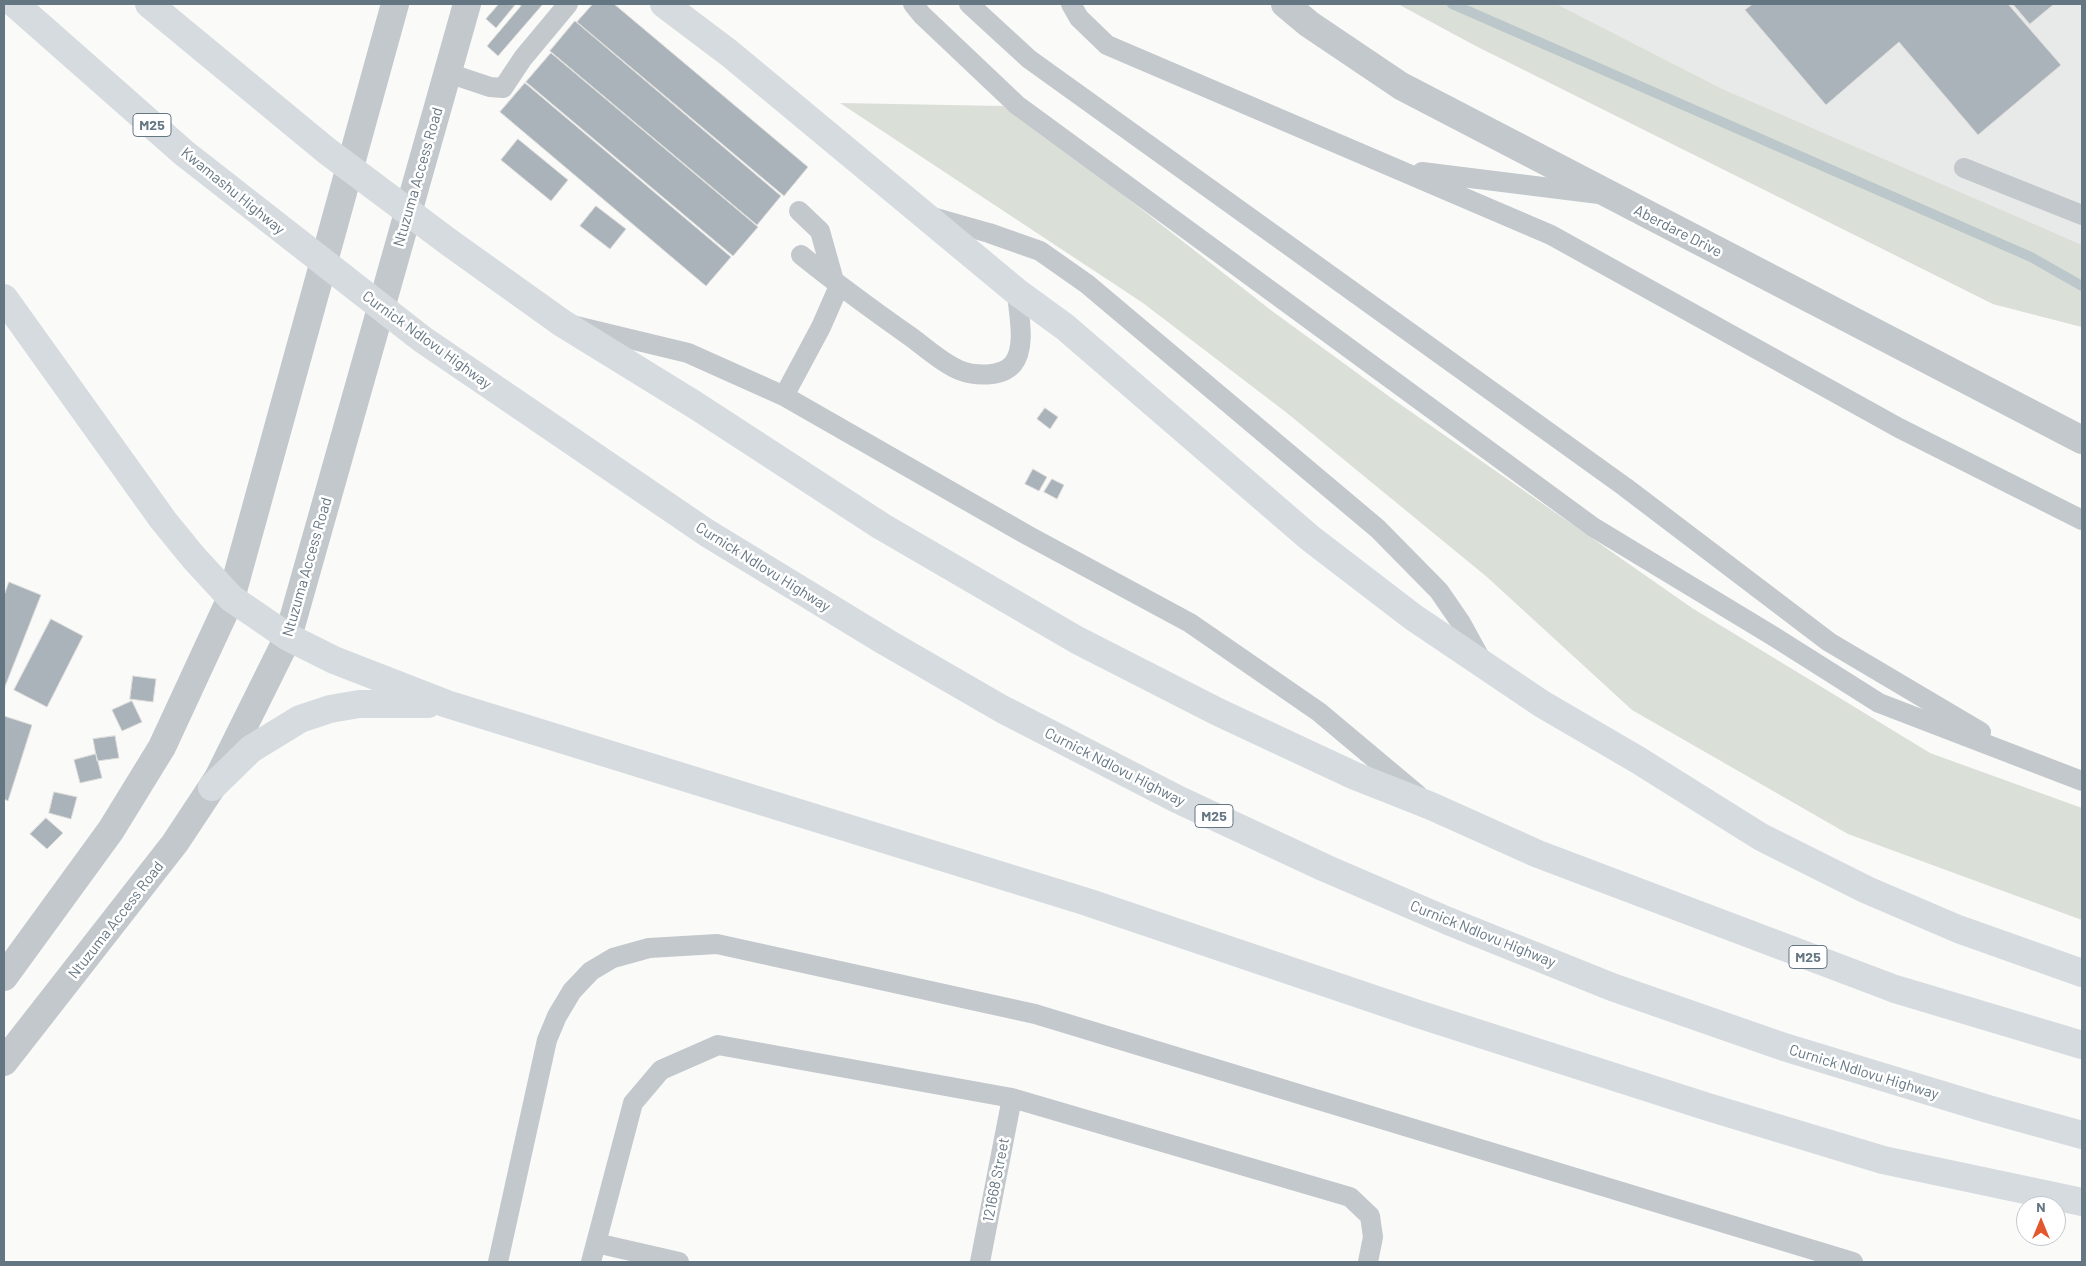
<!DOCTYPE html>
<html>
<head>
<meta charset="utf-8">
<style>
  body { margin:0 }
  #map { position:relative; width:2086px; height:1266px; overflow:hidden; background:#fafaf8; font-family:Barlow,sans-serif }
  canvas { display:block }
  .frame { position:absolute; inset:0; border:5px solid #657683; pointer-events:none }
  .north { position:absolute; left:2016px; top:1196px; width:50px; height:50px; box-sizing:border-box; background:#fff; border:1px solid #c1c8cd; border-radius:50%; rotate:0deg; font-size:14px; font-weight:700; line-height:20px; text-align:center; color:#657683 }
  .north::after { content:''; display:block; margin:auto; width:18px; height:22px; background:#e4572e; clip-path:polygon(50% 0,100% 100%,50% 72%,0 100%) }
</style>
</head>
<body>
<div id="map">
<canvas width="2086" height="1266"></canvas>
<div class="frame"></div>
<div class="north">N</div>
</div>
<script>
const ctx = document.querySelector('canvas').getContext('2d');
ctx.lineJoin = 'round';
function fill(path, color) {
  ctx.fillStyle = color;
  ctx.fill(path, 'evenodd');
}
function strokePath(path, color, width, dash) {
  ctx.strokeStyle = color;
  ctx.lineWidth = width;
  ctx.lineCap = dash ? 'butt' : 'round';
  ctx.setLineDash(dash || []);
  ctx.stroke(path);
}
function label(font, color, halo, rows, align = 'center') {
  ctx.font = font + ' Barlow,sans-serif';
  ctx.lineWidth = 5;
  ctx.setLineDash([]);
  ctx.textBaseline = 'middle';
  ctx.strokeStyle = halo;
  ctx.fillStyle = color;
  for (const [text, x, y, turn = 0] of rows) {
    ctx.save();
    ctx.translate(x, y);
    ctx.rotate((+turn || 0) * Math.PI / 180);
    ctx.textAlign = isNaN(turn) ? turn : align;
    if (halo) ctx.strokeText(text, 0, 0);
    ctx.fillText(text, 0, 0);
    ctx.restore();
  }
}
const built = new Path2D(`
  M1398,4H2082V327L1993,304L1476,46Z`);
const green = new Path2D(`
  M1398,4H1556L1722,89L2082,245V327L1993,304L1476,46Z
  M840,103L1003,106L1117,190L1272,311L1394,400L1692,608L1930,753L2082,808V920L1848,834L1632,710L1487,577L1287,413L1143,303Z`);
const stream = new Path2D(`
  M1452,4L2031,257L2082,286`);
const building = new Path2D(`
  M499,4L515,5L496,28L486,19Z
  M518,4H543L498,56L487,46L521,6Z
  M593,4H614L808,167L784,196L577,22Z
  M1753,4H2008L2061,65L1978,135L1899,42L1826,105L1745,10Z
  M2013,4H2054L2030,24Z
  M575,21L781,196L757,225L550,51Z
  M551,53L758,227L733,256L526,82Z
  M525,83L731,257L706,286L500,112Z
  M518,139L568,180L551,201L501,160Z
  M596,206L626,229L610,249L580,226Z
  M1045,408L1058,417L1050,429L1037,419Z
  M1033,469L1047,477L1039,491L1025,484Z
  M1052,479L1064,485L1057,499L1044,492Z
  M9,582L41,595L4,689V596Z
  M51,619L83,636L47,707L14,690Z
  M133,676L156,679L153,702L130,699Z
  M132,701L142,722L122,731L112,710Z
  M4,716L32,725L8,801L4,799Z
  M115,736L119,758L97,761L93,739Z
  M96,754L102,778L80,783L74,760Z
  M54,792L77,797L71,819L49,813Z
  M46,818L63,833L47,849L30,834Z`);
const service = new Path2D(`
  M913,4L922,15L1017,105L1593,527L1773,636L1879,703L2082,781
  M969,4L1029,59L1625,487L1829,642L1981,732
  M1071,4L1079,18L1107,45L1551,235L1899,428L2082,520
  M448,73L490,87L503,88L523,58L568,4
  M1964,168L2082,215
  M1422,172L1599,194
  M799,211L820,231L834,281
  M929,216L989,233L1040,251L1087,284L1378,529L1439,591L1461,623L1483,663
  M801,255C837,284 874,311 911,337C926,348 942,363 959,370C974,376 1001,378 1013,364C1027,346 1018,313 1017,292
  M576,326L688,353L784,396L1027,535L1190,623L1319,712L1418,795
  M784,396L821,327L839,286
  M596,1243L679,1262
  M498,1262L547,1040L557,1016L572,991L591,971L613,958L649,948L717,944L1035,1014L1853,1262
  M591,1262L633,1103L661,1070L718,1045L1012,1098L1350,1197L1370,1216L1373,1237L1368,1262
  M980,1262L1012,1098`);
const minor = new Path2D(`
  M1285,4L1309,24L1401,86L2082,440`);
const tertiary = new Path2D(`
  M4,977L111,830L162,747L231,598L395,4
  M4,1062L175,843L218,778L288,637L467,4`);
const primary = new Path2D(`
  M15,4L184,153L422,339L707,533L886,642L1002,709L1179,800L1325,868L1448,921L1612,987L1784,1047L1988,1109L2082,1135
  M149,4L327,151L450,243L562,323L695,405L881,526L1077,640L1218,712L1355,776L1431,806L1538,854L1895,989L2082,1045
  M664,4L729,53L1017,292L1065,327L1310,538L1413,617L1542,704L1638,760L1761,837L1867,890L1958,929L2082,973
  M4,298L163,520L194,558L231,598L288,637L334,660L447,704L1087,902L1421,1015L1708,1107L1883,1160L2082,1202
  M212,787L251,749L300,719L330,709L359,704H428`);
const shields = [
  [152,125,38],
  [1214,816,38],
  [1808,957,38]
];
const shieldNames = [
  ["M25",152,125],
  ["M25",1214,816],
  ["M25",1808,957]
];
const streetNames = [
  ["Ntuzuma Access Road",418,177,-74],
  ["Kwamashu Highway",233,191,39],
  ["Aberdare Drive",1678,231,27],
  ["Curnick Ndlovu Highway",427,340,36],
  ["Ntuzuma Access Road",307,567,-74],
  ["Curnick Ndlovu Highway",763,567,32],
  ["Curnick Ndlovu Highway",1115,767,27],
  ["Ntuzuma Access Road",116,920,-52],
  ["Curnick Ndlovu Highway",1483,934,22],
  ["Curnick Ndlovu Highway",1864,1072,17],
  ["121668 Street",996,1180,-79]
];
fill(built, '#e8e9e9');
fill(green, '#dadfd7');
strokePath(stream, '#bbc7cb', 10);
fill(building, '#aab3b9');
strokePath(building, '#dcdcda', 1);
strokePath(service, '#c3c8cc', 20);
strokePath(minor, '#c3c8cc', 28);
strokePath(tertiary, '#c3c8cc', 28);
strokePath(primary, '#d6dbdf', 28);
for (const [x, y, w] of shields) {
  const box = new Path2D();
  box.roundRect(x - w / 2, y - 11.5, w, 23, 4);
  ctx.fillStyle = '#fff';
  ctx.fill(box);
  strokePath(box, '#657683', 1);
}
label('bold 14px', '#657683', null, shieldNames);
label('15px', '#657683', '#fff', streetNames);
</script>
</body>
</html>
